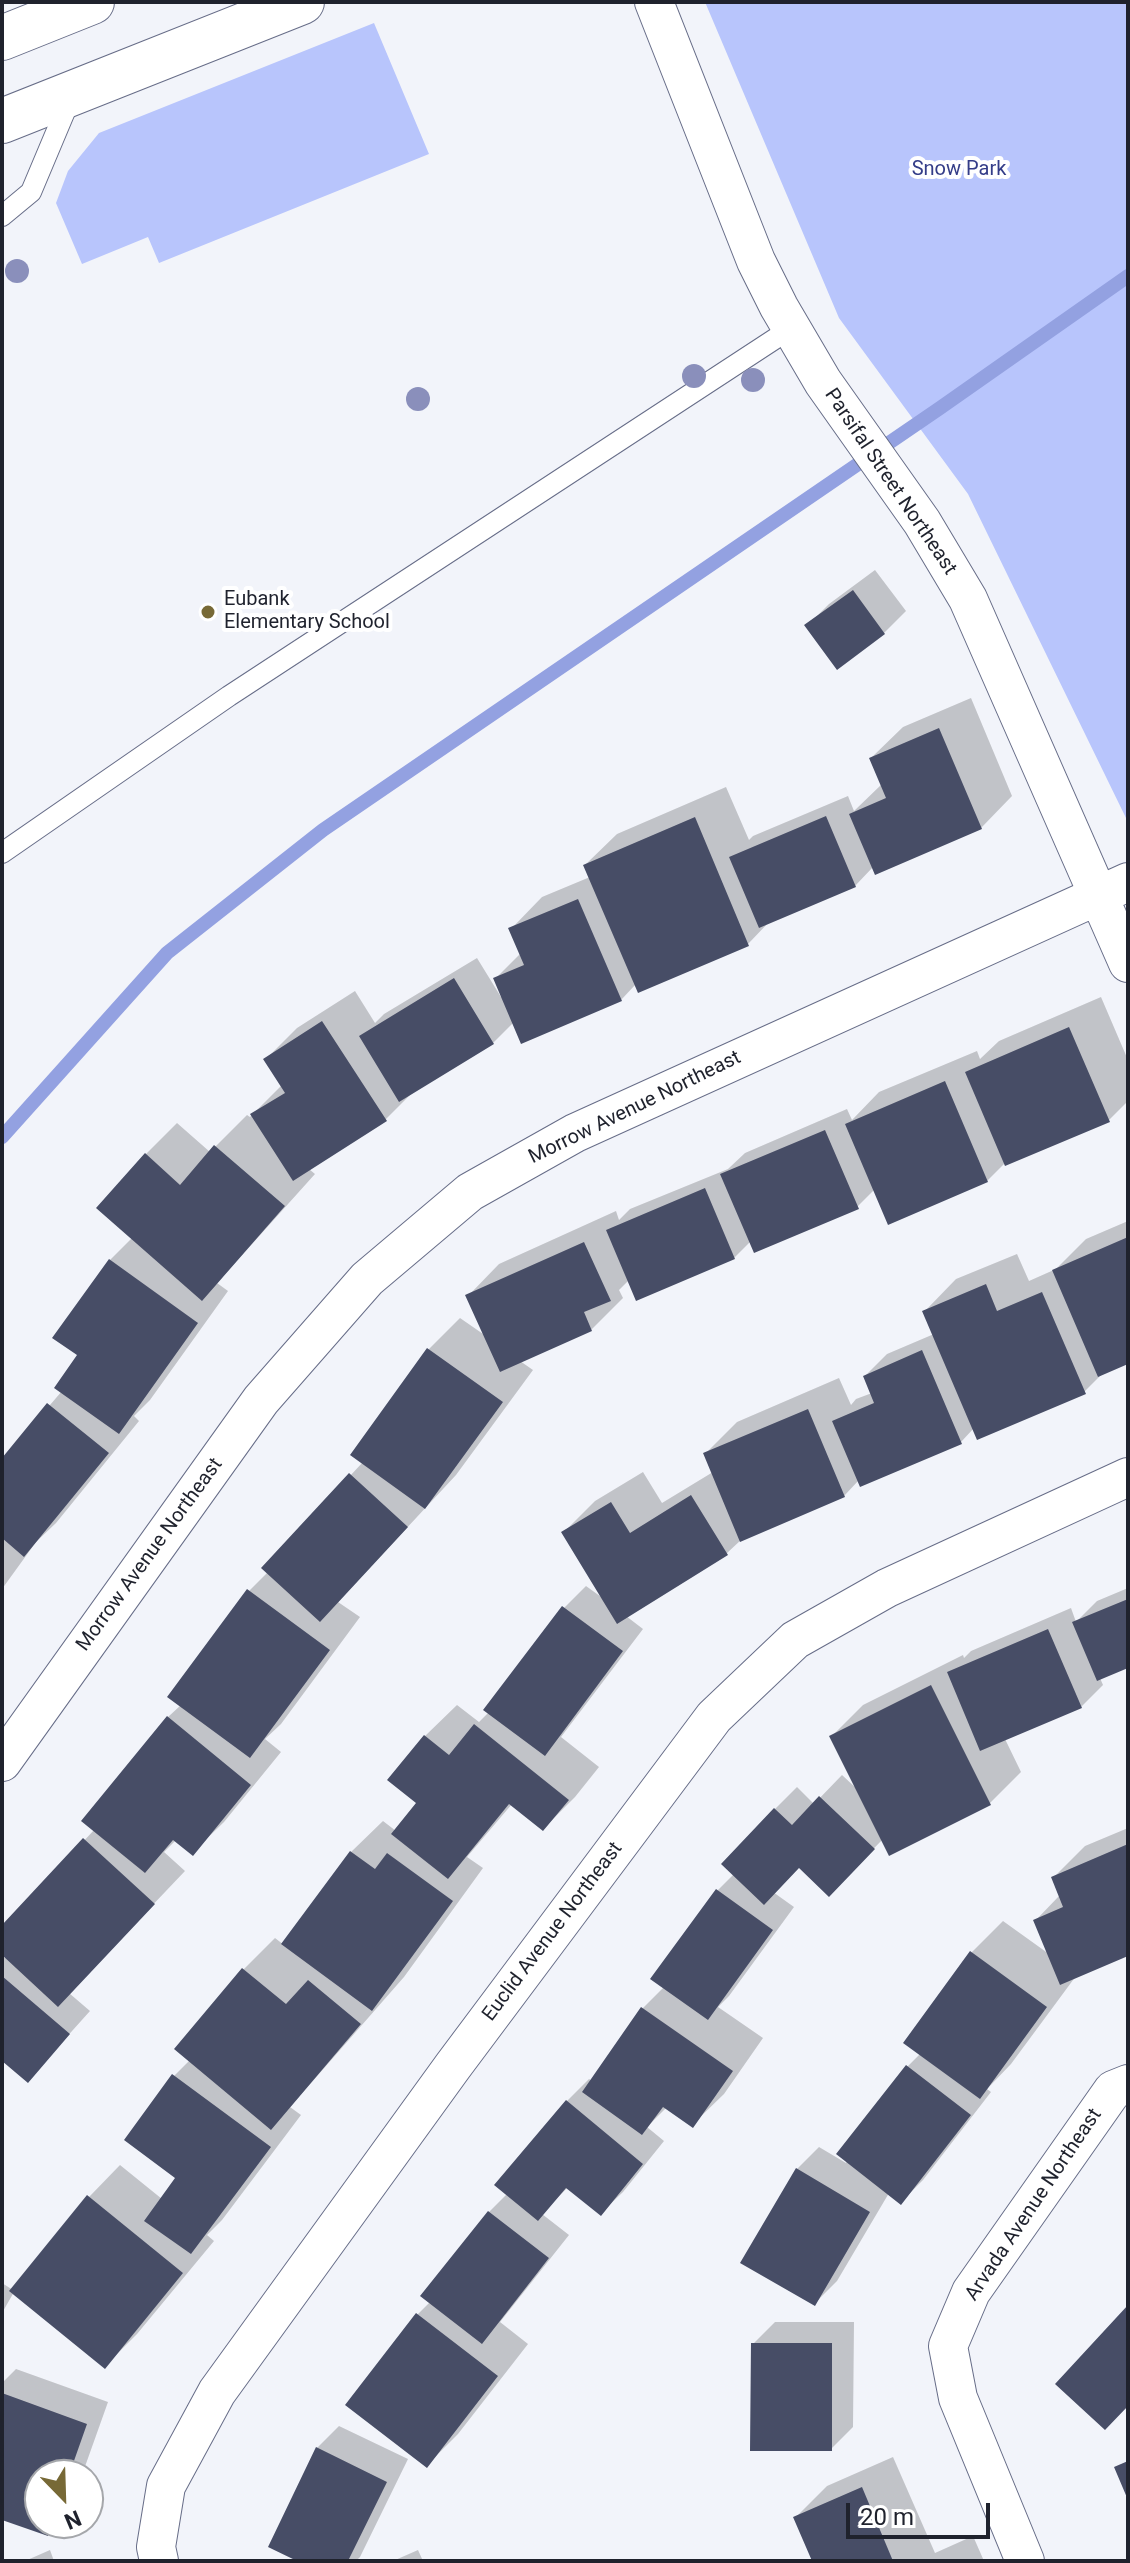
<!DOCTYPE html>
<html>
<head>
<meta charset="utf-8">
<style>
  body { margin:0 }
  #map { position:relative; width:1130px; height:2563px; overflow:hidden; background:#f2f4fa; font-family:Roboto,sans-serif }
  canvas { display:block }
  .frame { position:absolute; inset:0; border:4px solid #1f222d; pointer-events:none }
  .north { position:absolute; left:24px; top:2459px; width:80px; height:80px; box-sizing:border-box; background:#fff; border:2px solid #a5a7ab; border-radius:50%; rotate:157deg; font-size:22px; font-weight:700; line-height:32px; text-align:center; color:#1f222d }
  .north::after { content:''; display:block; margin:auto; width:28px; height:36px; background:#776936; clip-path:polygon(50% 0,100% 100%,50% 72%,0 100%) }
  .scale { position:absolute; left:846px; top:2503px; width:144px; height:36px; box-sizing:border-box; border:4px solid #1f222d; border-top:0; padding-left:10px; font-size:24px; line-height:28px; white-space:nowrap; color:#1f222d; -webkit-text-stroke:6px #fff; paint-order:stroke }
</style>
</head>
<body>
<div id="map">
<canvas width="1130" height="2563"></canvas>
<div class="frame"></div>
<div class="north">N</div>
<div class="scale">20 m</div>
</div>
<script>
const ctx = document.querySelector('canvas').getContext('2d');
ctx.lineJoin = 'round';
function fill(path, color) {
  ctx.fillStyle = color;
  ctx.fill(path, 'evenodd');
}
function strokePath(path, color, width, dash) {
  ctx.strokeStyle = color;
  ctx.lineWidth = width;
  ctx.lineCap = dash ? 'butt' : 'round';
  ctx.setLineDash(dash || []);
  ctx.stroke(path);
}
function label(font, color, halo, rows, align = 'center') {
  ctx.font = font + ' Roboto,sans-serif';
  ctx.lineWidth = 8;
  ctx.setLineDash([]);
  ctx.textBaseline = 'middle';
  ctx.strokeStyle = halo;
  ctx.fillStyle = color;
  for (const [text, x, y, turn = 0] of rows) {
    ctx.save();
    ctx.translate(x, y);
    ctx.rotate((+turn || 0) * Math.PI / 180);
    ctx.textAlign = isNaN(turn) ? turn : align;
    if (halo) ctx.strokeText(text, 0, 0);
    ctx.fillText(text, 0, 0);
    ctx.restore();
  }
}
const green = new Path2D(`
  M705,2H1128V818H1126L968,494L839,318Z
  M374,23L429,154L159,263L148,237L82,264L56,203L68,171L99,133Z`);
const shadow = new Path2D(`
  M875,570L906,611L884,633L807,626L829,604Z
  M971,698L1012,796L981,828L873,867L855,886L770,921L748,944L636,984L621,1000L514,1022L493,1043L416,1089L386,1119L309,1169L315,1174L217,1283L228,1291L150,1400L134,1416L139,1421L56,1523L36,1542L2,1589V1461L62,1391L80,1355L110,1260L133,1237L146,1154L177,1123L210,1152L247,1115L250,1117L282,1085L266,1059L297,1028L355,991L375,1023L384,1014L477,958L501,997L503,996L496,978L521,953L511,929L542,897L590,877L585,865L617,834L726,787L749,840L753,836L848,796L854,811L882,784L871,758L903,727Z
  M1101,997L1128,1060V1101L1109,1120L1006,1162L987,1181L875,1189L857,1207L751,1241L734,1258L629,1280L619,1290L623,1298L591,1330L520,1361L533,1370L456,1475L338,1602L360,1617L281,1724L265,1739L281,1752L224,1822L192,1853L176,1840L164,1852L185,1871L69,1993L90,2011L28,2080L2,2058V1960L6,1956L2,1952V1928L95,1829L168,1717L181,1705L249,1591L268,1572L264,1568L363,1462L429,1349L460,1318L486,1336L468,1296L499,1264L616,1211L619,1220L630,1209L728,1169L745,1153L847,1109L852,1120L879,1092L977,1051L980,1059L999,1041Z
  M1128,1221V1362L1104,1372L1084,1392L974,1428L961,1442L859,1480L844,1496L741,1540L727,1553L626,1616L643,1629L561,1737L599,1767L575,1797L543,1829L512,1804L467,1857L483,1868L404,1977L290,2107L301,2115L222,2220L207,2235L214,2241L137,2334L105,2366L14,2292L2,2313V2283L13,2290L89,2197L120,2165L162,2199L178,2178L174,2076L190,2060L176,2049L244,1969L275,1938L284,1945L351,1852L383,1821L396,1831L419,1803L425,1736L457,1705L479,1722L489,1712L564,1608L586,1586L604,1599L563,1533L595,1501L643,1472L662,1503L713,1472L705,1454L737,1422L839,1378L851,1405L856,1399L872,1393L865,1376L887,1354L934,1334L925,1311L956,1279L1017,1254L1029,1281L1056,1269L1086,1239Z
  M1128,1588V1666L1100,1678L1103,1685L1081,1707L1005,1739L1021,1772L990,1803L883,1839L851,1872L800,1866L773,1892L794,1907L729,1996L718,2007L763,2038L724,2094L692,2125L667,2107L647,2127L664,2141L623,2192L601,2213L568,2187L542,2214L569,2235L500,2322L528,2344L458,2434L427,2465L347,2404L418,2314L430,2302L489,2212L507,2194L567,2101L589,2079L592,2081L643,2008L664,1987L653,1978L718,1890L734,1874L775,1809L797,1787L814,1804L842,1775L857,1789L831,1737L863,1705L963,1655L964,1658L971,1651L1071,1608L1076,1622L1097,1601Z
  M1128,1828V1954L1076,1976L1011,2064L987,2089L991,2092L923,2180L901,2202L889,2193L837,2281L815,2303L797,2169L819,2147L846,2163L847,2161L839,2154L908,2066L921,2053L972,1952L1003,1921L1049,1954L1035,1921L1060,1895L1053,1878L1085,1846Z
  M775,2322H854L853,2427L831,2449L753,2344Z
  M16,2369L108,2402L82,2475H40V2523H58L47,2533L2,2518V2465L7,2452L2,2450V2383Z
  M339,2426L408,2459L360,2557L356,2561H301L317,2448Z
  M893,2457L935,2553L973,2536L984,2561H814L795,2518L827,2486Z
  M50,2550L54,2561H25Z
  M418,2550L423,2561H393Z`);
const stream = new Path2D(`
  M2,1137L167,953L323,830L940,408L1128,276`);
const building = new Path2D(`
  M853,590L885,634L837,670L804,625Z
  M939,728L982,829L875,875L849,814L886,798L869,758Z
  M826,816L856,887L759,928L729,857Z
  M695,817L749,946L638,993L583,865Z
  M578,899L622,1001L521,1044L493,978L524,965L508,928Z
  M454,978L494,1044L399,1102L359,1036Z
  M322,1021L387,1121L293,1181L250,1114L285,1093L263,1059Z
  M1069,1027L1110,1122L1005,1166L965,1072Z
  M945,1081L988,1182L888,1225L845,1124Z
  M825,1130L859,1209L754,1253L720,1174Z
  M214,1145L285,1206L202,1301L96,1208L145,1153L180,1185Z
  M705,1188L735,1259L636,1301L606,1230Z
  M1128,1237V1364L1098,1377L1052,1270Z
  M584,1242L611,1301L584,1312L592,1331L500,1372L465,1295Z
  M109,1259L198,1323L119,1434L54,1388L77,1355L52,1338Z
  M986,1284L997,1311L1042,1292L1086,1394L977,1440L922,1311Z
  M427,1348L503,1402L425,1509L350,1455Z
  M922,1350L962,1444L860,1487L832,1421L874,1403L863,1376Z
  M47,1403L109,1453L24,1557L2,1538V1458Z
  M808,1409L845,1497L740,1542L703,1453Z
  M349,1473L408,1527L320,1622L261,1568Z
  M691,1495L728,1555L617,1624L561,1532L611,1502L630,1533Z
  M247,1589L330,1650L250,1758L167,1697Z
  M1128,1599V1668L1097,1681L1072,1622Z
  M562,1606L623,1651L545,1756L483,1710Z
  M1048,1629L1082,1708L980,1751L947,1672Z
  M931,1685L991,1805L889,1856L829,1736Z
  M167,1716L251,1785L193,1856L173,1840L145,1873L81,1821Z
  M474,1724L569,1800L543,1831L509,1804L448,1879L391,1834L416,1803L387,1780L424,1735L449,1755Z
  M819,1796L875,1849L829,1897L799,1868L764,1905L721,1864L774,1808L792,1825Z
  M83,1838L155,1904L58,2007L2,1955V1925Z
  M1128,1844V1956L1060,1985L1033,1920L1063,1907L1051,1877Z
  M350,1851L375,1869L387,1853L453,1901L372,2011L281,1944Z
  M716,1889L773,1930L708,2020L650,1979Z
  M970,1951L1047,2007L980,2099L903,2043Z
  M242,1968L286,2004L308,1980L361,2024L271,2130L174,2049Z
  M2,1976L70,2034L28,2083L2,2061Z
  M641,2007L733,2071L693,2128L663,2107L642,2135L582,2092Z
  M906,2065L971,2115L901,2205L836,2154Z
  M172,2074L271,2147L191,2254L144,2221L175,2178L124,2140Z
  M566,2100L643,2164L601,2216L566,2188L538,2221L494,2185Z
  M796,2168L870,2212L815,2306L740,2263Z
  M87,2195L183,2273L105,2369L9,2291Z
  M488,2211L549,2258L482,2344L420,2296Z
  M1128,2305V2406L1105,2430L1055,2384Z
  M416,2313L498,2376L427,2468L345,2405Z
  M751,2343H832V2451H750Z
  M2,2393L87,2424L69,2475H40V2523H52L48,2536L2,2520V2459L4,2453L2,2452Z
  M316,2447L387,2482L348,2561H297L268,2547Z
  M1128,2461V2500L1114,2467Z
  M862,2487L893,2561H812L793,2517Z`);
const service = new Path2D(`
  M2,216L31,192L71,97
  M2,853L229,696L790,329`);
const minor = new Path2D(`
  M654,2L756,261L779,307L823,382L922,522L968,599L1128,963
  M2,1762L261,1400L367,1279L470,1192L575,1133L1128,882
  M159,2561L156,2547L166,2486L217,2392L453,2066L714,1717L795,1640L887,1588L1128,1477
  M1025,2561L958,2398L948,2346L971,2292L1113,2090L1128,2084`);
const tertiary = new Path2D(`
  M2,38L92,2
  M2,121L302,2`);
const trees = [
  [17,271],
  [694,376],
  [753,380],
  [418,399]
];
const markers = [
  [208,612,8,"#776936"]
];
const parkNames = [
  ["Snow Park",959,170]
];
const streetNames = [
  ["Parsifal Street Northeast",890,482,56],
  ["Morrow Avenue Northeast",635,1108,-26],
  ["Morrow Avenue Northeast",150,1555,-54],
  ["Euclid Avenue Northeast",553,1932,-53],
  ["Arvada Avenue Northeast",1034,2205,-56]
];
const poiNames = [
  ["Eubank",224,600],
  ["Elementary School",224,623]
];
fill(green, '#b8c5fc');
fill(shadow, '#0003');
strokePath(stream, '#93a1e1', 14);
fill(building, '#474d66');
strokePath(service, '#676d88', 22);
strokePath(minor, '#676d88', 40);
strokePath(tertiary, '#676d88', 46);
strokePath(service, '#fff', 20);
strokePath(minor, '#fff', 38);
strokePath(tertiary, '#fff', 44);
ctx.fillStyle = '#8a8fbb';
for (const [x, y] of trees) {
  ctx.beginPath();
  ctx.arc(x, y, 12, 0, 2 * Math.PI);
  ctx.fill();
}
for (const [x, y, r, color] of markers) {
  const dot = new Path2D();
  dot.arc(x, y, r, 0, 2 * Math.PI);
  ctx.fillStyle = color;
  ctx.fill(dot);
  strokePath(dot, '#fff', 3);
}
label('20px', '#343d88', '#fff', parkNames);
label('20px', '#1f222d', '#fff', streetNames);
label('20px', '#1f222d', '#fff', poiNames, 'left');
</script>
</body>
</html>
